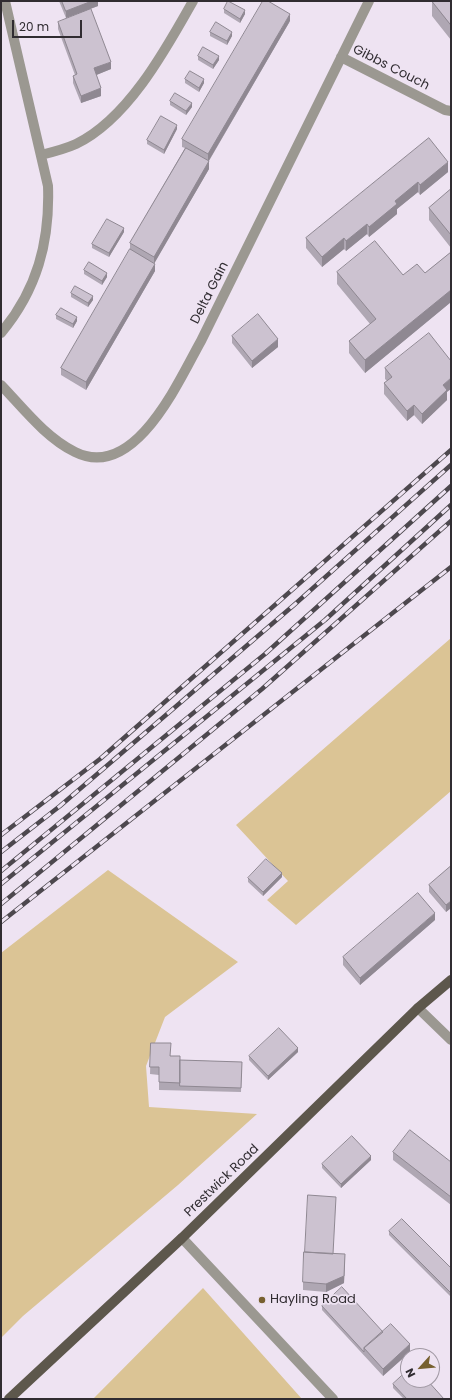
<!DOCTYPE html>
<html>
<head>
<meta charset="utf-8">
<style>
  body { margin:0 }
  #map { position:relative; width:452px; height:1400px; overflow:hidden; background:#eee3f2; font-family:Poppins,sans-serif }
  canvas { display:block }
  .frame { position:absolute; inset:0; border:2px solid #302c31; pointer-events:none }
  .north { position:absolute; left:400px; top:1348px; width:40px; height:40px; box-sizing:border-box; background:#eee3f2; border:1px solid #a29aa5; border-radius:50%; rotate:243deg; font-size:11px; font-weight:700; line-height:16px; text-align:center; color:#302c31 }
  .north::after { content:''; display:block; margin:auto; width:14px; height:18px; background:#776030; clip-path:polygon(50% 0,100% 100%,50% 72%,0 100%) }
  .scale { position:absolute; left:12px; top:20px; width:70px; height:18px; box-sizing:border-box; border:2px solid #302c31; border-top:0; padding-left:5px; font-size:12px; line-height:14px; white-space:nowrap; color:#302c31; -webkit-text-stroke:3px #eee3f2; paint-order:stroke }
</style>
</head>
<body>
<div id="map">
<canvas width="452" height="1400"></canvas>
<div class="frame"></div>
<div class="north">N</div>
<div class="scale">20 m</div>
</div>
<script>
const ctx = document.querySelector('canvas').getContext('2d');
ctx.lineJoin = 'round';
function fill(path, color) {
  ctx.fillStyle = color;
  ctx.fill(path, 'evenodd');
}
function strokePath(path, color, width, dash) {
  ctx.strokeStyle = color;
  ctx.lineWidth = width;
  ctx.lineCap = dash ? 'butt' : 'round';
  ctx.setLineDash(dash || []);
  ctx.stroke(path);
}
function label(font, color, halo, rows, align = 'center') {
  ctx.font = font + ' Poppins,sans-serif';
  ctx.lineWidth = 3.5;
  ctx.setLineDash([]);
  ctx.textBaseline = 'middle';
  ctx.strokeStyle = halo;
  ctx.fillStyle = color;
  for (const [text, x, y, turn = 0] of rows) {
    ctx.save();
    ctx.translate(x, y);
    ctx.rotate((+turn || 0) * Math.PI / 180);
    ctx.textAlign = isNaN(turn) ? turn : align;
    if (halo) ctx.strokeText(text, 0, 0);
    ctx.fillText(text, 0, 0);
    ctx.restore();
  }
}
const green = new Path2D(`
  M451,638V791L296,925L267,900L288,881L236,825Z
  M108,870L238,962L165,1017L146,1066L149,1107L257,1114L178,1185L23,1316L1,1338V953Z
  M203,1288L302,1399H93Z`);
const minor = new Path2D(`
  M341,57L445,110L451,111
  M41,155C53,152 65,149 76,144C128,119 166,49 193,1
  M1,333C37,290 50,242 48,186L5,1
  M1,385C23,408 46,438 75,452C135,482 179,380 201,341L369,1
  M418,1008L451,1040
  M182,1238L333,1399`);
const major = new Path2D(`
  M9,1399L182,1238L418,1008L451,980`);
const rail = new Path2D(`
  M1,835L100,759L451,450
  M1,852L60,806L294,605L451,465
  M1,871L265,654L451,486
  M1,884L325,620L451,505
  M1,904L262,689L451,521
  M1,922L451,567`);
const wall = new Path2D(`
  M59,1H98V6L66,18Z
  M432,1H451V40L432,16Z
  M224,9L245,14L240,23L224,13Z
  M290,21L209,161V169L154,263L155,271L86,390L61,375V368L130,250V243L185,148L182,147V139Z
  M58,22L111,69L96,75L101,96L81,103L73,83V76L75,75L58,29Z
  M210,32L232,36L227,45L210,36Z
  M198,56L219,60L213,69L198,60Z
  M185,79L204,83L199,92L185,83Z
  M170,101L192,107L186,115L170,105Z
  M177,129L164,154L147,144V140Z
  M429,138L448,172L420,195L418,192L397,209V214L369,237L367,234L346,251L344,249L322,267L306,248V238Z
  M451,189V248L429,220V208Z
  M124,232L109,257L92,248V244Z
  M451,252V302L365,373L349,353V341L370,324L337,284V272L403,275L425,273Z
  M84,270L107,277L102,285L84,274Z
  M71,293L93,300L88,307L71,297Z
  M56,315L77,321L73,328L56,319Z
  M232,336L278,347L252,368L232,343Z
  M385,368L447,392V400L422,424L414,415L407,421L384,394V383L387,381L385,379Z
  M451,866V908L446,912L429,892V885Z
  M282,877L263,896L248,882V878Z
  M435,920L360,985L343,965V957Z
  M151,1043L171,1056L180,1060L242,1062L241,1092L159,1090V1075L150,1074Z
  M298,1052L268,1080L249,1060V1056Z
  M393,1152L451,1162V1205L393,1160Z
  M371,1160L341,1188L322,1168V1164Z
  M389,1231L451,1268V1297L389,1235Z
  M333,1254L345,1262L344,1283L326,1292L303,1290V1282Z
  M322,1306L383,1332L410,1352L383,1376L322,1310Z
  M393,1384L444,1399H404L393,1388Z`);
const shadedWall = new Path2D(`
  M92,1H98V6L66,18V11Z
  M245,10V14L240,23V19Z
  M290,14V21L208,162V154Z
  M232,32V36L227,45V41Z
  M219,56V60L213,69V65Z
  M111,62V69L94,76V68Z
  M204,79V83L199,92V88Z
  M101,88V96L81,103V96Z
  M192,103V107L186,115V111Z
  M177,125V129L164,154V150Z
  M209,161V169L154,264V257Z
  M448,162V172L420,195V185Z
  M418,182V192L397,209V214L369,237V227L395,201Z
  M367,224V234L346,251V241Z
  M124,228V232L109,257V253Z
  M344,238V249L322,267V257Z
  M155,264V271L86,390V382Z
  M107,273V277L102,285V281Z
  M451,290V302L365,373V360Z
  M93,296V300L88,307V303Z
  M77,317V321L73,328V324Z
  M278,339V347L252,368V361Z
  M451,378V389L447,392V400L422,424V414L443,385Z
  M414,405V415L407,421V411Z
  M282,873V877L263,896V892Z
  M451,901V908L446,912V905Z
  M435,913V920L360,985V978Z
  M298,1048V1052L268,1080V1076Z
  M371,1156V1160L341,1188V1184Z
  M345,1254L344,1283L326,1292V1284Z
  M410,1344V1352L383,1376V1369Z`);
const building = new Path2D(`
  M62,1H92L66,11Z
  M228,1L245,10L240,19L224,9Z
  M263,1H268L290,14L208,154L182,139Z
  M432,1H451V25Z
  M91,9L111,62L94,68L101,88L81,96L73,76L77,74L58,22Z
  M216,22L232,32L227,41L210,32Z
  M203,47L219,56L213,65L198,56Z
  M190,71L204,79L199,88L185,79Z
  M175,93L192,103L186,111L170,101Z
  M161,116L177,125L164,150L147,140Z
  M429,138L448,162L420,185L418,182L395,201L397,204L369,227L367,224L346,241L344,238L322,257L306,238Z
  M186,148L209,161L154,257L130,243Z
  M451,189V235L429,208Z
  M107,219L124,228L109,253L92,244Z
  M375,241L403,275L417,264L425,273L451,252V290L365,360L349,341L376,319L337,272Z
  M130,249L155,264L86,382L61,368Z
  M89,262L107,273L102,281L84,270Z
  M75,286L93,296L88,303L71,293Z
  M61,308L77,317L73,324L56,315Z
  M258,314L278,339L252,361L232,336Z
  M429,333L451,361V378L443,385L447,390L422,414L414,405L407,411L384,383L392,377L385,368Z
  M266,859L282,873L263,892L248,878Z
  M451,866V901L446,905L429,885Z
  M418,893L435,913L360,978L343,957Z
  M279,1028L298,1048L268,1076L249,1056Z
  M151,1043H171L170,1056H180V1083L159,1082V1067H150Z
  M180,1060L242,1062L241,1088L180,1086Z
  M410,1130L451,1162V1197L393,1152Z
  M352,1136L371,1156L341,1184L322,1164Z
  M308,1195L336,1197L333,1254L305,1252Z
  M402,1219L451,1268V1293L389,1231Z
  M304,1252L345,1254L344,1276L326,1284L303,1282Z
  M342,1287L383,1332L364,1348V1352L322,1306Z
  M391,1324L410,1344L383,1369L364,1348Z
  M408,1370V1380H427L444,1399H407L393,1384Z`);
const markers = [
  [262,1300,4,"#776030"]
];
const streetNames = [
  ["Gibbs Couch",391,68,27],
  ["Delta Gain",210,293,-63],
  ["Prestwick Road",222,1181,-44]
];
const poiNames = [
  ["Hayling Road",270,1300]
];
fill(green, '#dbc495');
strokePath(minor, '#9b9891', 10);
strokePath(major, '#5d574c', 10);
strokePath(rail, '#4d484e', 4.5);
strokePath(rail, '#eee3f2', 3, [9]);
fill(wall, '#afa7b3');
fill(shadedWall, '#8f8892');
fill(building, '#ccc2d0');
strokePath(building, '#8f8892', 1);
for (const [x, y, r, color] of markers) {
  const dot = new Path2D();
  dot.arc(x, y, r, 0, 2 * Math.PI);
  ctx.fillStyle = color;
  ctx.fill(dot);
  strokePath(dot, '#eee3f2', 1.5);
}
label('13px', '#302c31', '#eee3f2', streetNames);
label('13px', '#302c31', '#eee3f2', poiNames, 'left');
</script>
</body>
</html>
